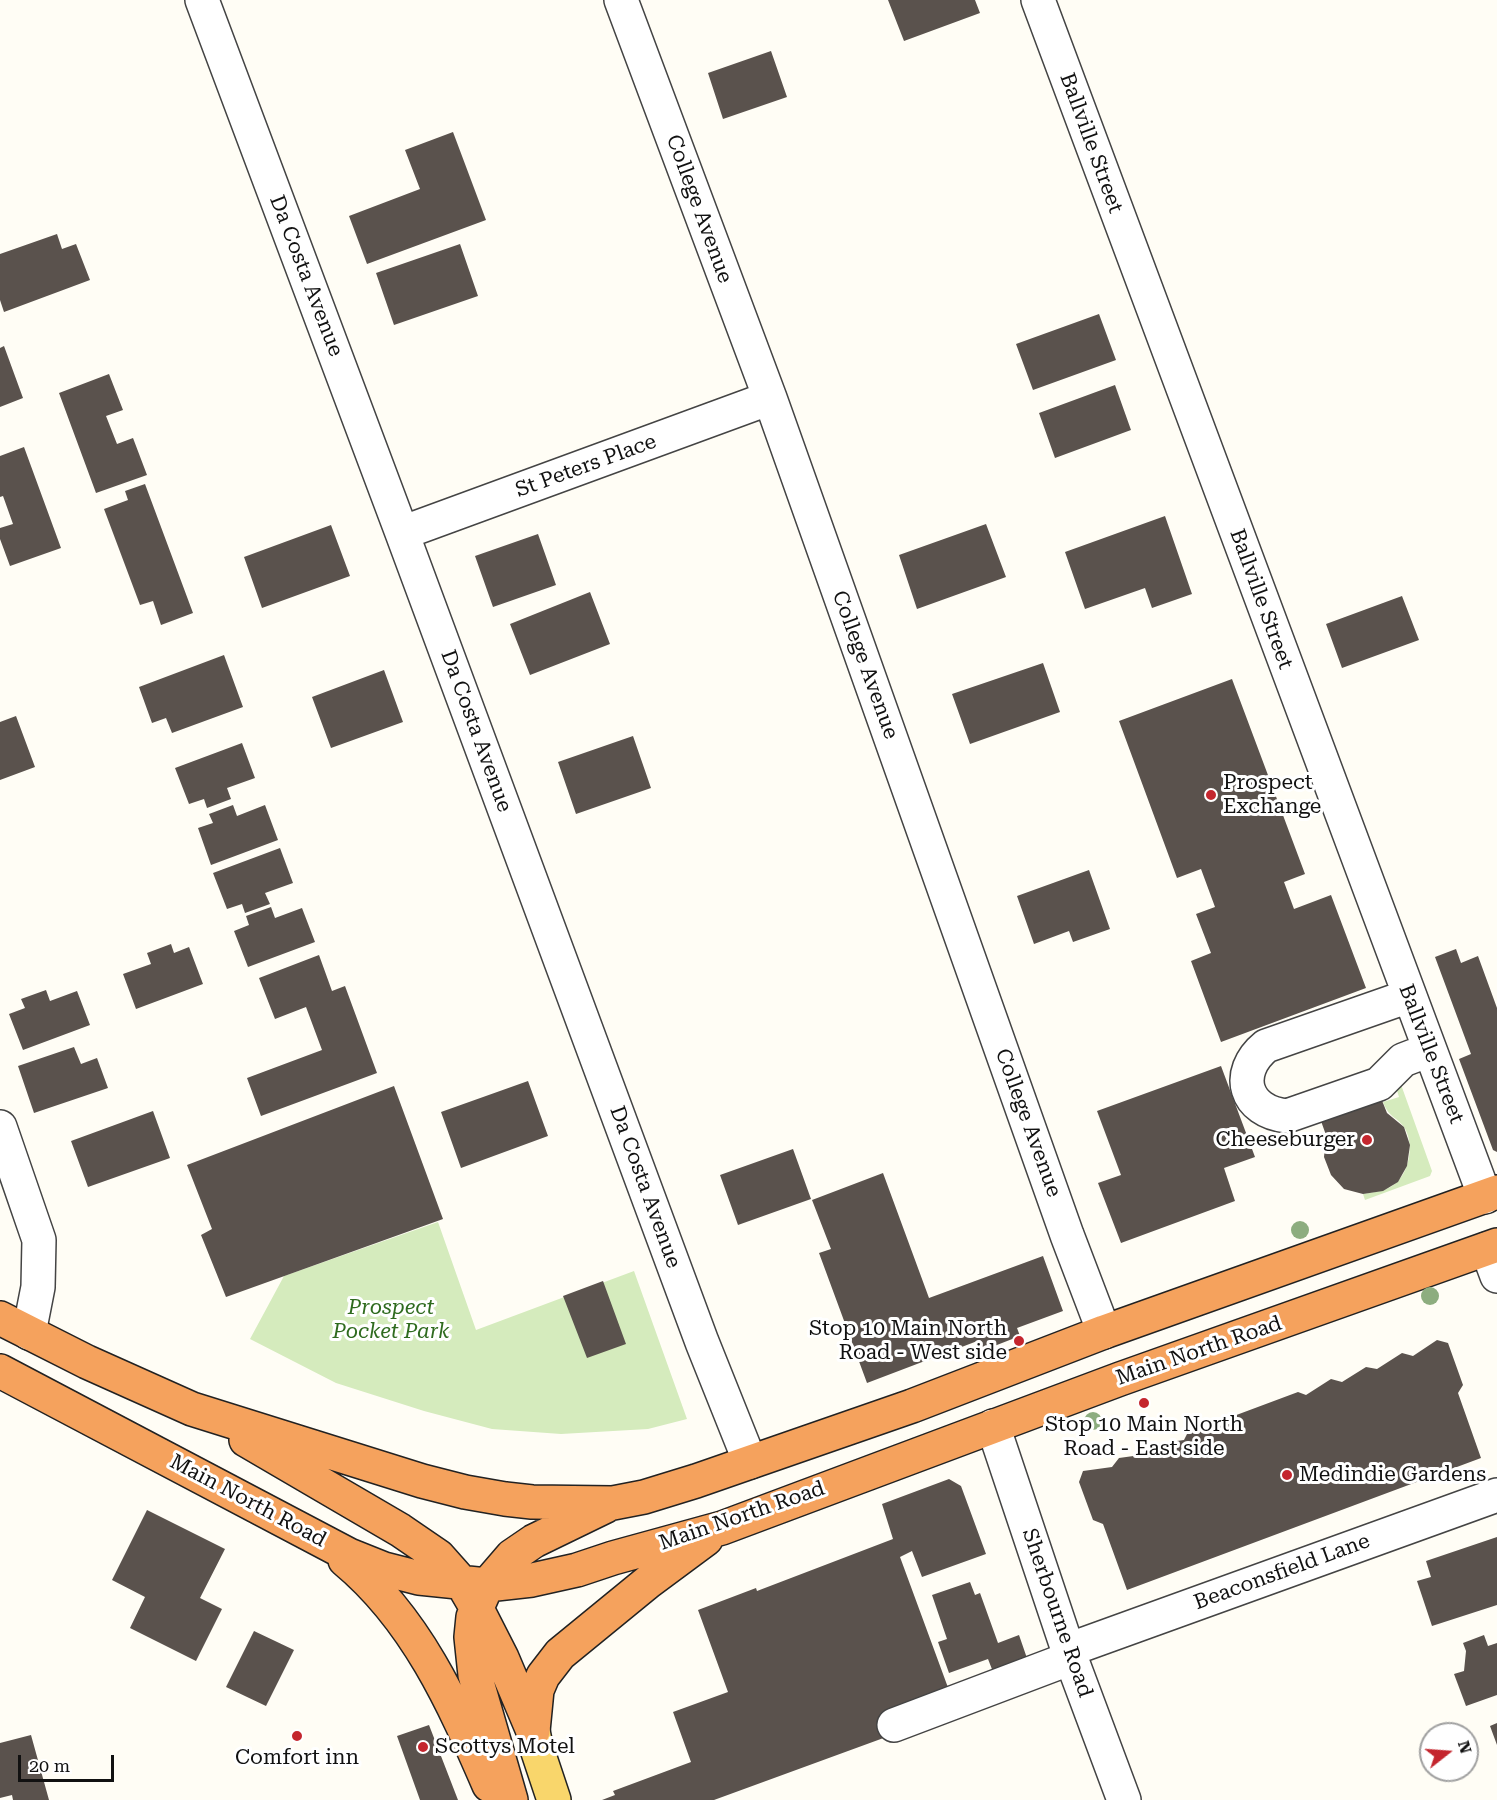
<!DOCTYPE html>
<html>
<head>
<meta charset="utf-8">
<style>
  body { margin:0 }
  #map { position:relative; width:1497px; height:1800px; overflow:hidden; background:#fffdf5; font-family:"Roboto Serif",serif }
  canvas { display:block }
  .north { position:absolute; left:1419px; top:1722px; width:60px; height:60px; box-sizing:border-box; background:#fff; border:2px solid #a0a0a0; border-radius:50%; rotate:73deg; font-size:16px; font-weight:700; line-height:24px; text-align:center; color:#111 }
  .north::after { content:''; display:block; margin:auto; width:21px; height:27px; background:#c4262e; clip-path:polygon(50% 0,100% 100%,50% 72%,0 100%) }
  .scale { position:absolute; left:18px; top:1755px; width:96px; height:27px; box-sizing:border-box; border:3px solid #111; border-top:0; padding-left:8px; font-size:18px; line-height:21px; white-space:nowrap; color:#111; -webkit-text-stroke:4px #fff; paint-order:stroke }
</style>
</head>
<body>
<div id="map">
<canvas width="1497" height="1800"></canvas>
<div class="north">N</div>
<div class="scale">20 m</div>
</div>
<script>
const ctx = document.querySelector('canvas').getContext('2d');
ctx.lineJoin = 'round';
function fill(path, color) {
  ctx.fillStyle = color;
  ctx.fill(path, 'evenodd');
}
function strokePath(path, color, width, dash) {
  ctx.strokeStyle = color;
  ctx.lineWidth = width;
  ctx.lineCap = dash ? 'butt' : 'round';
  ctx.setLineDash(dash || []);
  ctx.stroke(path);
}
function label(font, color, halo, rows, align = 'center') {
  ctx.font = font + ' "Roboto Serif",serif';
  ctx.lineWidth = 6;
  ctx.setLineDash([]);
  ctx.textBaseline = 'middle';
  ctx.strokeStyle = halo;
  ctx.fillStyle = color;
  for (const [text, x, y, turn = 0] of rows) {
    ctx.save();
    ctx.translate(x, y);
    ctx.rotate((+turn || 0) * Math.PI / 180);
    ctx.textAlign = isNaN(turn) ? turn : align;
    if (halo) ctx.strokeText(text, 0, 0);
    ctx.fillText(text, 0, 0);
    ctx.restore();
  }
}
const green = new Path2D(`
  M1399,1079L1432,1171L1430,1176L1365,1200L1363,1194C1375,1192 1389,1191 1398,1181C1410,1169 1414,1142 1404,1127C1396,1116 1389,1118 1383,1102L1399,1097L1394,1081Z
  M438,1222L476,1330L634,1271L687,1419L648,1429L561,1434L492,1429L424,1411L336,1383L250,1339L284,1276Z`);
const building = new Path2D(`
  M888,0H975L980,13L904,41Z
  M771,51L787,97L723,119L708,73Z
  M453,132L486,220L367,264L349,216L420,189L405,150Z
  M57,234L62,249L76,244L90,280L4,312L0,300V254Z
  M460,244L478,296L394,325L376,273Z
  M1099,314L1116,360L1033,390L1016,344Z
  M4,346L23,398L0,407V348Z
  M109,374L123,410L106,416L117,444L133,438L147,475L96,493L59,393Z
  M1115,385L1131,430L1055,458L1039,413Z
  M24,447L61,548L10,566L0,539V528L13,524L3,496L0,497V456Z
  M145,484L193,613L161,625L153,601L140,605L104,509L128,500L125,491Z
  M1165,516L1192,594L1152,608L1145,588L1085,609L1065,552Z
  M986,524L1006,577L917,609L899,555Z
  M331,525L350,576L262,608L244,557Z
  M538,534L556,585L493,607L475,556Z
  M590,592L610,644L530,675L510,624Z
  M1402,596L1419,640L1342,668L1326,624Z
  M224,655L243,707L172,733L166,718L152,723L139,687Z
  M1043,663L1060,712L970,744L952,694Z
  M384,670L403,722L331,748L312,697Z
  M1232,679L1305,874L1284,882L1294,909L1331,895L1366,988L1221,1042L1191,961L1211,953L1196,914L1215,907L1201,869L1177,878L1119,721Z
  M16,716L35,767L0,780V722Z
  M633,736L651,788L576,814L558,762Z
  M242,743L255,778L227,788L231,799L207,808L204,799L189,804L175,768Z
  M233,805L237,816L265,805L278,840L211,865L198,828L213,823L209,814Z
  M280,848L293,883L265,893L270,904L245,913L242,904L227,909L213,873Z
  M1089,870L1110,929L1073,942L1069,931L1034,944L1017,896Z
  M271,907L275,918L302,908L315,942L248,967L234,931L249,925L246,916Z
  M171,944L174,953L189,947L203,984L136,1009L123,974L151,964L147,953Z
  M1456,949L1461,963L1478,956L1497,1008V1152L1493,1150L1459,1059L1471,1054L1435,957Z
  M319,955L332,991L345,986L377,1073L261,1116L247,1078L322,1050L306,1007L275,1019L259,978Z
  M46,990L50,1001L77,991L90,1025L23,1050L9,1014L25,1008L21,999Z
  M74,1047L81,1064L97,1058L108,1088L34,1113L18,1066Z
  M1221,1066L1255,1157L1224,1168L1235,1201L1121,1243L1098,1183L1121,1175L1097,1111Z
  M528,1081L548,1136L461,1168L441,1112Z
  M394,1086L443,1219L226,1297L201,1235L212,1229L187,1165Z
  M1377,1088L1387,1113L1404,1127L1410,1145L1407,1166L1398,1182L1383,1191L1363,1194L1344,1189L1331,1175L1324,1157L1326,1135L1317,1110Z
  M153,1111L170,1158L88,1187L71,1141Z
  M793,1149L811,1199L738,1225L720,1175Z
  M883,1173L929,1298L1043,1256L1063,1311L1017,1328L1020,1336L984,1350L980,1340L867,1383L819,1253L831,1249L812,1200Z
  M603,1281L626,1344L587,1358L563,1296Z
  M1437,1340L1448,1343L1463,1385L1458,1393L1481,1458L1127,1590L1103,1524L1093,1520L1079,1482L1083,1471L1112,1467L1119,1458L1148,1454L1155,1444L1184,1440L1188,1432L1220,1428L1223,1420L1298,1392L1306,1395L1331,1379L1342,1382L1366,1367L1377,1369L1402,1353L1413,1356Z
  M949,1479L961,1486L986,1554L922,1577L912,1551L900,1557L950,1693L889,1736L714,1800H602L615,1795L613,1791L691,1762L673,1712L728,1692L698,1610L756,1588L757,1591L893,1539L882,1504Z
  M147,1510L225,1549L200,1598L222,1609L196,1661L130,1628L145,1597L112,1580Z
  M1497,1537V1605L1432,1626L1417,1581L1431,1577L1426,1561Z
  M970,1582L975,1595L980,1593L998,1643L1019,1635L1029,1664L995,1677L988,1659L949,1673L938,1642L947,1639L932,1595Z
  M254,1631L294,1650L266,1706L226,1687Z
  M1484,1635L1488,1646L1497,1643V1695L1466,1706L1454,1674L1464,1671L1466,1651L1463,1643Z
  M1497,1723V1745L1490,1726Z
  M429,1725L458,1800H420L397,1736Z
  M31,1735L49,1800H13L12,1795L0,1798V1743Z`);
const minor = new Path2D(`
  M202,0L402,533L702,1342L750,1462
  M621,0L770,398L1067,1235L1104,1332
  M1038,0L1485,1197
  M402,533L770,398
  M1409,996L1266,1046C1233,1073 1245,1112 1287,1116L1379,1084L1403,1060L1429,1050
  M0,1127L39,1240L38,1287L29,1333
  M1487,1249L1497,1276
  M993,1426L1068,1650L1124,1800
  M1068,1650L1497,1495
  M894,1725L1071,1658`);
const major = new Path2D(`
  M533,1731L536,1746L554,1800`);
const highway = new Path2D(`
  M0,1318L87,1362L192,1409L422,1481L465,1492L505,1499L532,1502L613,1503L644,1497L696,1481L912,1406L1104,1332L1497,1192
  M0,1371L349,1555L384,1569L419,1578L487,1585L532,1580L577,1570L613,1558L722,1528L1120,1379L1497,1245
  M246,1440L400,1530L438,1556L462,1583L476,1607L502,1658L533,1731
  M345,1560C416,1619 453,1702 489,1785
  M533,1731L537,1690L543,1676L560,1654L648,1582L706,1539
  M511,1800L475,1675L471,1637L473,1617L487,1585L512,1556L534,1541L606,1506`);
const trees = [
  [1300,1230],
  [1430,1296],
  [1093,1421]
];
const markers = [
  [1211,795,6,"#c4262e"],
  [1367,1140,6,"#c4262e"],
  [1019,1341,6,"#c4262e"],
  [1144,1403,6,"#c4262e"],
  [1287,1475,6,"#c4262e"],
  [297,1736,6,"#c4262e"],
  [423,1747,6,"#c4262e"]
];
const streetNames = [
  ["Ballville Street",1091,143,70],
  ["College Avenue",699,209,70],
  ["Da Costa Avenue",306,276,69],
  ["St Peters Place",586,466,-20],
  ["Ballville Street",1261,599,70],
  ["College Avenue",865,665,70],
  ["Da Costa Avenue",476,731,70],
  ["Ballville Street",1431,1054,69],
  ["College Avenue",1028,1123,70],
  ["Da Costa Avenue",645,1187,70],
  ["Main North Road",1199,1351,-19],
  ["Main North Road",248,1501,28],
  ["Main North Road",742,1516,-19],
  ["Beaconsfield Lane",1282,1572,-20],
  ["Sherbourne Road",1057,1613,71]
];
const poiNames = [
  ["Prospect",1223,783],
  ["Exchange",1223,807],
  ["Cheeseburger",1355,1140,"right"],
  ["Stop 10 Main North",1007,1329,"right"],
  ["Road - West side",1007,1353,"right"],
  ["Stop 10 Main North",1144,1425,"center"],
  ["Road - East side",1144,1449,"center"],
  ["Medindie Gardens",1299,1475],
  ["Scottys Motel",435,1747],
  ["Comfort inn",297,1758,"center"]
];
const parkNames = [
  ["Prospect",391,1308],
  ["Pocket Park",391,1332]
];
fill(green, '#d5ebbd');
fill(building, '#5a524d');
strokePath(minor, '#444', 36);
strokePath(major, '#222', 36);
strokePath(highway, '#222', 36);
strokePath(minor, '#fff', 33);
strokePath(major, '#f9d66b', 33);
strokePath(highway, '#f5a25d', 33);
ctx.fillStyle = '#8dad7f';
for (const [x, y] of trees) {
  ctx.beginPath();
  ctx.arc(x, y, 9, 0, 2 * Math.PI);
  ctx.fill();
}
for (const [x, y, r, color] of markers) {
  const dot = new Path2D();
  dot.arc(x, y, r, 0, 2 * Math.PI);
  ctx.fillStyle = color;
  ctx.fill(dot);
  strokePath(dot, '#fff', 2);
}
label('21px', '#111', '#fff', streetNames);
label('21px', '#111', '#fff', poiNames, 'left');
label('italic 21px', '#2f6b1f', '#fff', parkNames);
</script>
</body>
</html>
